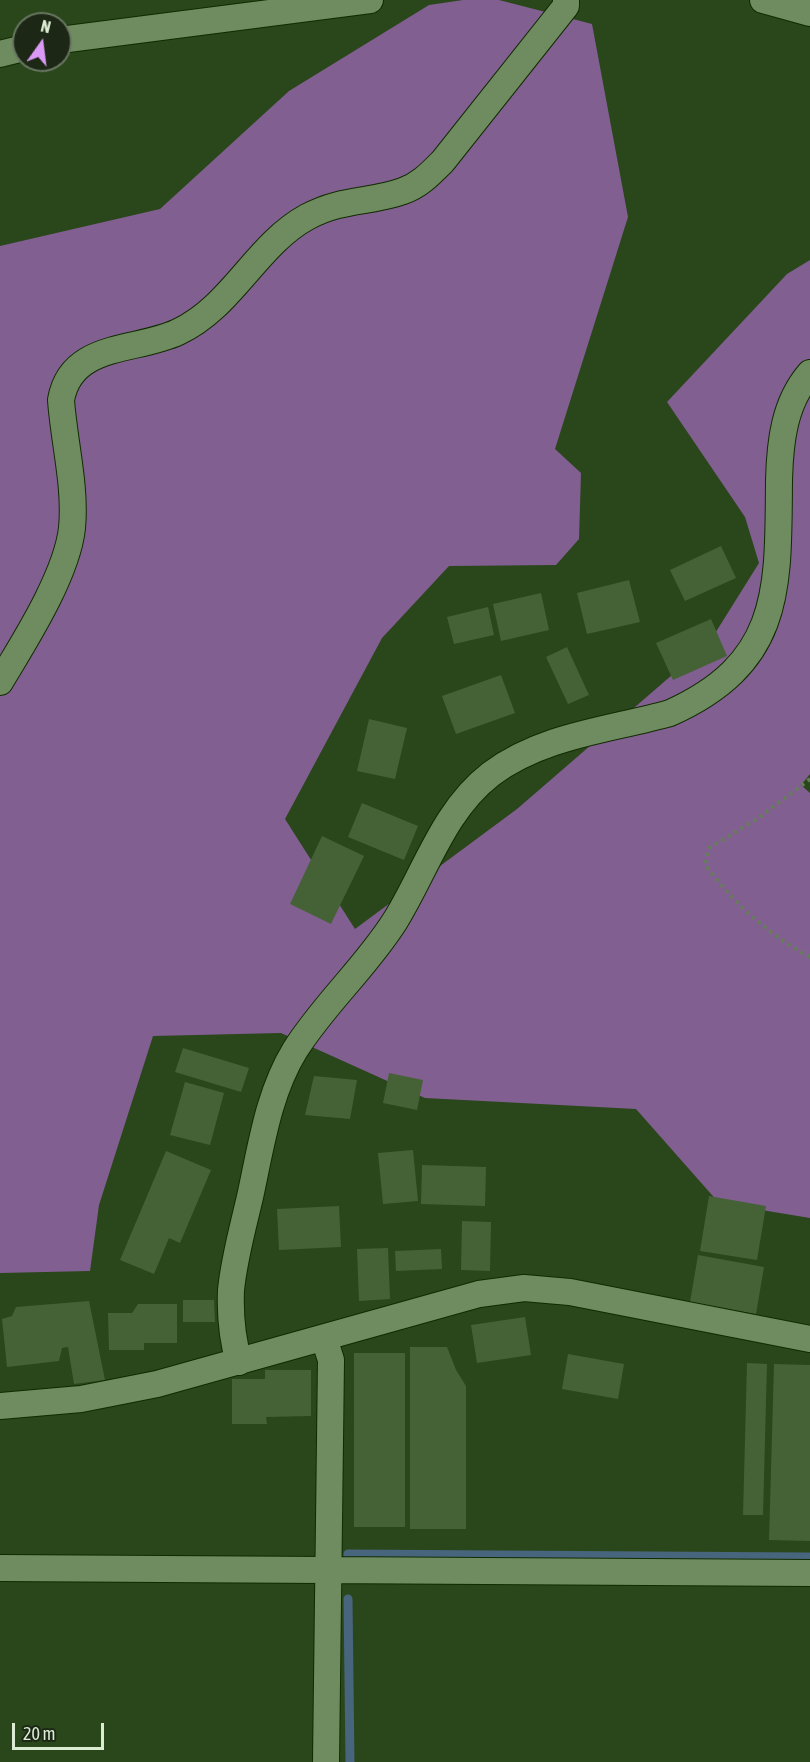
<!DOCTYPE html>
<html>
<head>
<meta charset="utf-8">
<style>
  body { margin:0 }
  #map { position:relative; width:810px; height:1762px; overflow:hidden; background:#2a461b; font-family:"Asap Condensed",sans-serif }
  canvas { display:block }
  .north { position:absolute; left:12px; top:12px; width:60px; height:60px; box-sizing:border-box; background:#1c2815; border:2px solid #687661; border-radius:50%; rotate:14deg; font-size:16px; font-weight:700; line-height:24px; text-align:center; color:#dbecd3 }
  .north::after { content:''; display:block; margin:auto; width:21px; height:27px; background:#db99f6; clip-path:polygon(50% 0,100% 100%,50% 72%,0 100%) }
  .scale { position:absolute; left:12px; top:1723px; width:92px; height:27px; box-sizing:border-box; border:3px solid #dbecd3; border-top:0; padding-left:8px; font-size:18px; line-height:21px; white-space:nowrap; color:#dbecd3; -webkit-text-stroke:4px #1c2815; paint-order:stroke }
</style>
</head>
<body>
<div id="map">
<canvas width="810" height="1762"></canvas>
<div class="north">N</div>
<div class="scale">20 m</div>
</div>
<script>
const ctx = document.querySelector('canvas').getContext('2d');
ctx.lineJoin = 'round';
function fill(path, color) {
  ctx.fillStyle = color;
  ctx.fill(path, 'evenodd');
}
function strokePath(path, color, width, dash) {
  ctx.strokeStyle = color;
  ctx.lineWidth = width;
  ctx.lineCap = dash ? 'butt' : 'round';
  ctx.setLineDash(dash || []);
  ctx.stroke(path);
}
const forest = new Path2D(`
  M463,0H499L592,24L628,217L555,449L581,473L579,539L556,565L449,566L382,638L285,819L355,929L517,809L709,643L759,563L745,517L667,402L787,274L810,260V774L801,785L810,793V1218L719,1203L636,1109L425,1098L281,1033L153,1036L99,1205L90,1271L0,1273V246L160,209L289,91L429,5Z`);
const stream = new Path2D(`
  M348,1557V1554L810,1557
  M348,1599L350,1762`);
const building = new Path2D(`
  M721,546L736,578L685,601L670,570Z
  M629,580L640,622L587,634L577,593Z
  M541,593L549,630L501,641L493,604Z
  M488,607L494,635L454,644L447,617Z
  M711,619L727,656L673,680L656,643Z
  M567,647L589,695L568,704L546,657Z
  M501,675L515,713L456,734L442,696Z
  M369,719L407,728L395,779L357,771Z
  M362,803L418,826L404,860L348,837Z
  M322,836L364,856L331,924L290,904Z
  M183,1048L249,1068L241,1092L175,1072Z
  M389,1073L423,1080L417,1110L383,1103Z
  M314,1076L357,1080L350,1119L305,1115Z
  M185,1082L224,1093L210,1145L170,1135Z
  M413,1150L418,1201L383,1204L378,1153Z
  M166,1151L211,1170L180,1243L169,1238L154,1274L120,1260Z
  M422,1165L486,1167L485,1206L421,1204Z
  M709,1196L766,1206L757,1260L700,1251Z
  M339,1206L341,1247L279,1250L277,1209Z
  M462,1221L491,1222L490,1271L461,1270Z
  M388,1248L390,1299L359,1301L357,1249Z
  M441,1249L442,1269L396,1271L395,1251Z
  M698,1255L764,1267L756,1314L690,1302Z
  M183,1300H214L215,1322H183Z
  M89,1301L105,1380L74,1384L68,1347L62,1348L59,1361L7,1367L2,1319L12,1316L16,1307Z
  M138,1304H177V1343H144V1350H109L108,1313H132Z
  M525,1317L531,1355L477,1363L471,1325Z
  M410,1347H447L456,1370L466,1386V1529H410Z
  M354,1353H405V1527H354Z
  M568,1354L624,1364L618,1399L562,1389Z
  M747,1363L767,1364L763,1515H743Z
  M774,1364L810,1365V1541L769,1540Z
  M265,1370H311V1416L266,1417L267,1424H232V1379H265Z`);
const path = new Path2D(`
  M810,779L757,819L709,848L705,865C735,903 766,934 810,957`);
const minor = new Path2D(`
  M763,0L810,13
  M60,40L370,0
  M0,54L24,48
  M0,682C24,642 67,575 72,528C76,486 64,442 61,400C71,342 136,352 178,332C232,307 256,245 307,217C342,198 370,203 403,191C420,185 431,173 443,161L566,6V0
  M324,1338L331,1360L326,1762
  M239,1362C232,1338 230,1314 231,1290C234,1259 243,1227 250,1197C261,1147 268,1094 295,1050C324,1004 366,967 395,921C426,871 443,811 491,774C543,735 610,730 670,713C783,662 778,588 779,480C780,442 784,403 810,373
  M0,1406L81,1399L157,1384L479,1294L524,1288L570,1292L810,1339
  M0,1568L810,1573`);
fill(forest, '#825f91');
strokePath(stream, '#47657c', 9);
fill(building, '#456236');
strokePath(minor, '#112b01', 28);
strokePath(path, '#657e59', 4, [3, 4.5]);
strokePath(minor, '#6e8c5f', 26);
</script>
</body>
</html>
